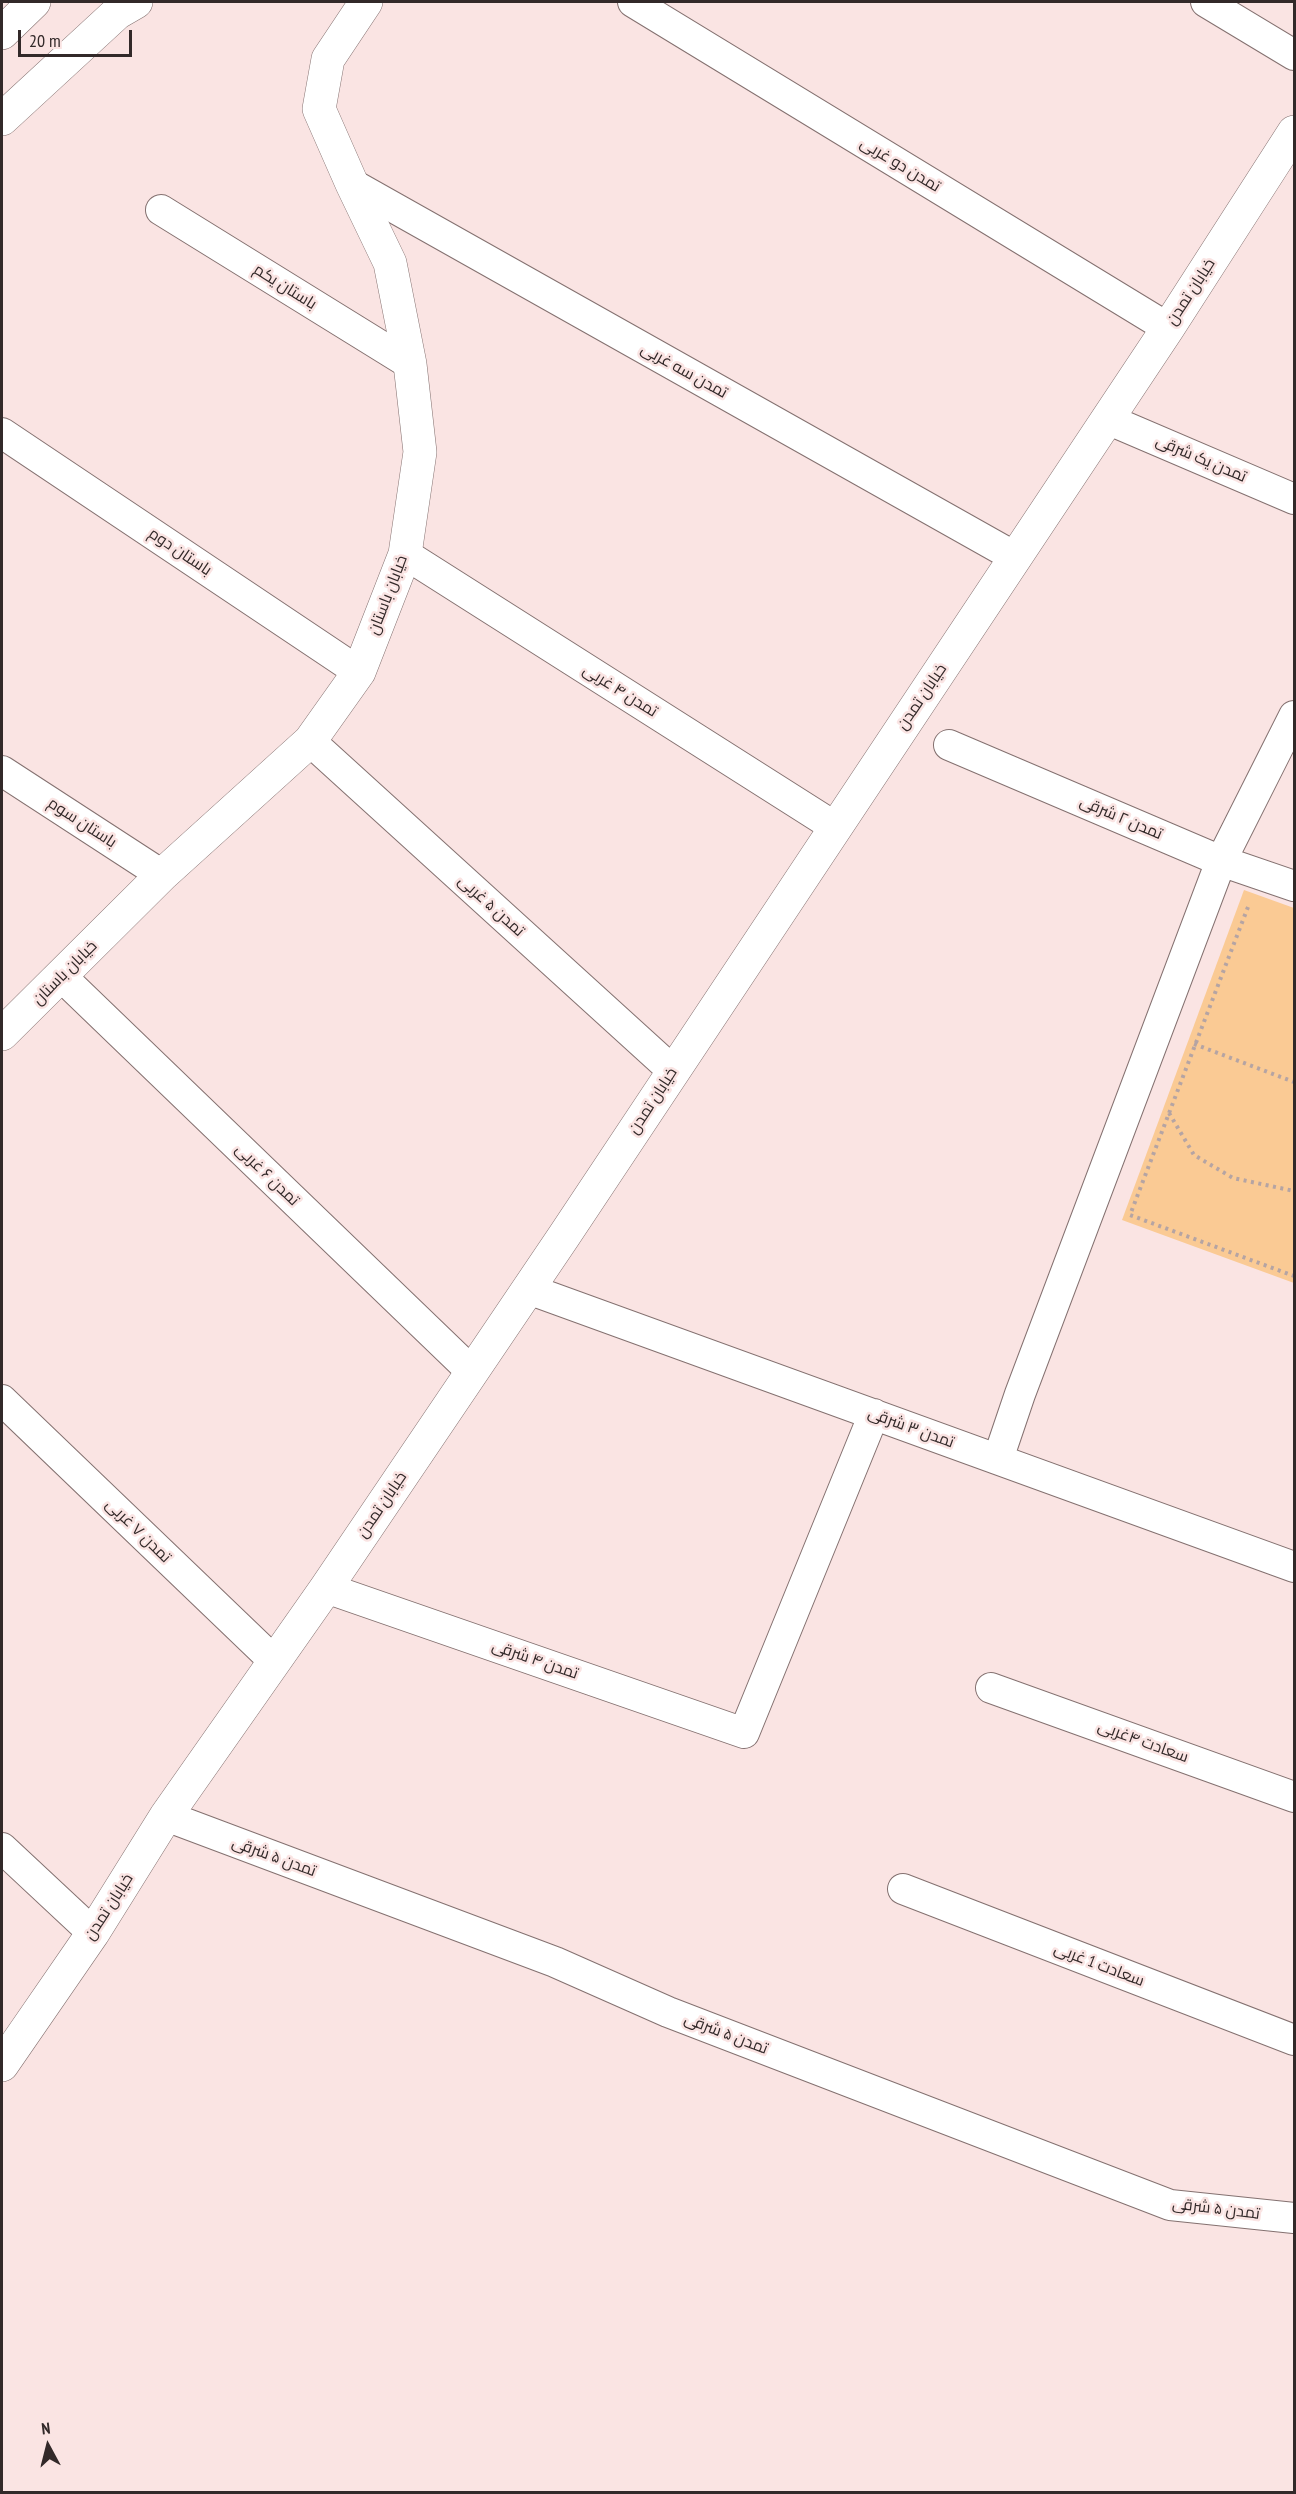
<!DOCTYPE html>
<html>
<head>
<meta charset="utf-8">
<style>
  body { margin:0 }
  #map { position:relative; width:1296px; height:2494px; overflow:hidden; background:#fae4e3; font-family:"PT Sans Narrow",sans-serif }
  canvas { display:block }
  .frame { position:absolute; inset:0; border:3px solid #322929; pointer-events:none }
  .north { position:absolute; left:18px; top:2416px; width:60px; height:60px; -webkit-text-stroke:4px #fae4e3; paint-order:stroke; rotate:353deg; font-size:16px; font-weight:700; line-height:24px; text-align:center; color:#322929 }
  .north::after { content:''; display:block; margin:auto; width:21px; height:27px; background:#322929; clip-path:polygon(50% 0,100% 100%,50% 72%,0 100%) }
  .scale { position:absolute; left:18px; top:30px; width:114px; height:27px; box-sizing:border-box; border:3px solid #322929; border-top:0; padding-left:8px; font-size:18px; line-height:21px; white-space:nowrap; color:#322929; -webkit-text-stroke:4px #fae4e3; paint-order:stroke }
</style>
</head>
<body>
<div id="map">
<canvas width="1296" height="2494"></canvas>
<div class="frame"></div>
<div class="north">N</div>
<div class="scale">20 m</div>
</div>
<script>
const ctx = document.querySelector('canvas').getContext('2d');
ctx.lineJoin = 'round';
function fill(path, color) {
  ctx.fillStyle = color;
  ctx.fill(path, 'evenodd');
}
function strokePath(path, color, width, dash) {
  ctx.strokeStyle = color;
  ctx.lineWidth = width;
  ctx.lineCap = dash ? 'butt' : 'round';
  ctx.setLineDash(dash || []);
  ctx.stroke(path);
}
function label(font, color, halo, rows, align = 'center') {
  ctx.font = font + ' "PT Sans Narrow",Cairo,sans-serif';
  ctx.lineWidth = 5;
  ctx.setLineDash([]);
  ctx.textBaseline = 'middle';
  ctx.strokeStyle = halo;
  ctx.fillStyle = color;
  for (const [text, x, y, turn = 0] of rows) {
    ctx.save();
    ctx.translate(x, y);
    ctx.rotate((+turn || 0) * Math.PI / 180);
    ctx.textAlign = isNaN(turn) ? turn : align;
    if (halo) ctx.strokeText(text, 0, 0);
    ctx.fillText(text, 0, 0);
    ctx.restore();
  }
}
const green = new Path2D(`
  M1244,890L1294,908V1283L1122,1220Z`);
const path = new Path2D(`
  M1248,907L1130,1215L1294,1276
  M1194,1044L1294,1082
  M1169,1113L1194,1155L1233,1178L1294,1191`);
const minor = new Path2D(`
  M633,2L1168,328
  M1206,2L1294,55
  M352,184L1015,557
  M161,210L410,364
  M1107,419L1294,499
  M2,433L359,672
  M405,554L835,827
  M310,741L673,1071
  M949,745L1221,861L1294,886
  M2,771L162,875
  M62,977L472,1372
  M528,1289L1294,1567
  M2,1400L274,1661
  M998,1459L1020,1394L1221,861L1294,716
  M326,1588L744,1733L874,1414
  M991,1688L1294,1797
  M166,1816L555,1962L668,2012L1170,2205L1294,2218
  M2,1848L93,1933
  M903,1889L1294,2040`);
const tertiary = new Path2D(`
  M2,33L34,2
  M2,119L117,13L136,2
  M2,1034L162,875L310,741L359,672L405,554L420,452L410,364L390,263L352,184L319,109L328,59L366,2
  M2,2065L93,1933L166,1816L326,1588L564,1236L1168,328L1294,132`);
const streetNames = [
  ["تمدن دو غربی",900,165,31],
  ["باستان یکم",285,287,32],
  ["خیابان تمدن",1191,292,-57],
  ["تمدن سه غربی",684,371,29],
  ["تمدن یک شرقی",1201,459,23],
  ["باستان دوم",180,552,34],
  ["خیابان باستان",388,595,-69],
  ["تمدن ۴ غربی",620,691,32],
  ["خیابان تمدن",922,697,-56],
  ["تمدن ۲ شرقی",1121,818,23],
  ["باستان سوم",82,823,33],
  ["تمدن ۵ غربی",491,906,42],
  ["خیابان باستان",65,973,-45],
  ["خیابان تمدن",653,1101,-57],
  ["تمدن ۶ غربی",267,1175,44],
  ["تمدن ۳ شرقی",911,1428,20],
  ["خیابان تمدن",382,1505,-56],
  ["تمدن ۷ غربی",138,1531,44],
  ["تمدن ۴ شرقی",535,1660,19],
  ["سعادت ۴غربی",1143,1742,20],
  ["تمدن ۵ شرقی",274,1857,20],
  ["خیابان تمدن",109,1907,-57],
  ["سعادت 1 غربی",1099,1965,21],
  ["تمدن ۵ شرقی",726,2034,21],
  ["تمدن ۵ شرقی",1216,2209,7]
];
fill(green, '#faca94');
strokePath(minor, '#847170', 32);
strokePath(tertiary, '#847170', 34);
strokePath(path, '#b5a4a3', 4, [3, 4.5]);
strokePath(minor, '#fff', 30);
strokePath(tertiary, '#fff', 33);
label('16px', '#322929', '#fae4e3', streetNames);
</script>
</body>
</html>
